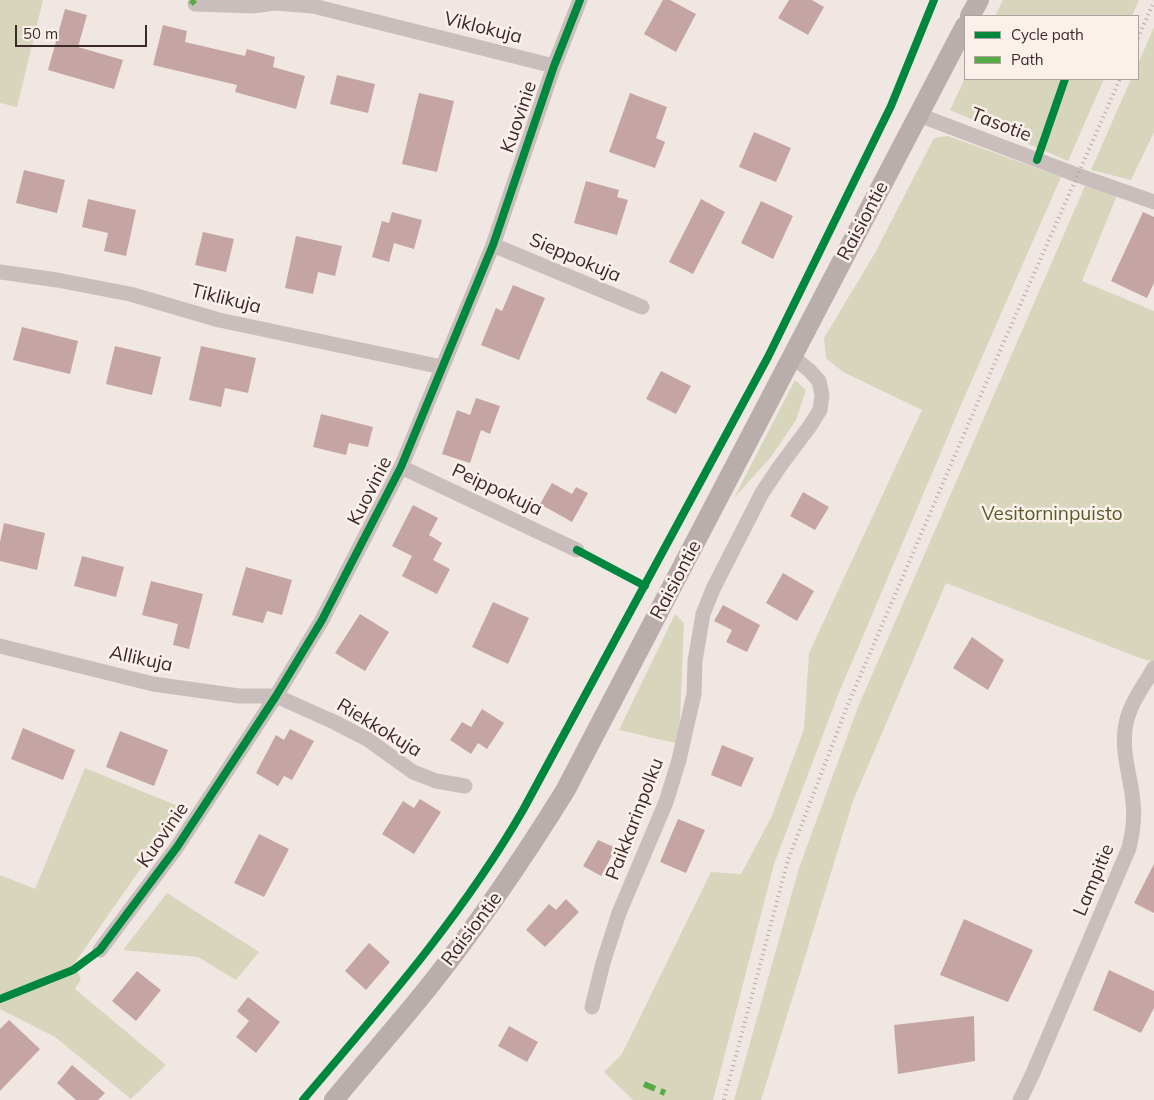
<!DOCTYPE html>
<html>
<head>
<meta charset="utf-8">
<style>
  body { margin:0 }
  #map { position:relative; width:1154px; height:1100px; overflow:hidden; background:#f0e7e3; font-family:Mulish,sans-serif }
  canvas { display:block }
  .legend { position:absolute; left:964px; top:15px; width:175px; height:65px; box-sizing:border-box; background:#fcf0eb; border:1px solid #afa19d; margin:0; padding:6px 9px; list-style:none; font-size:15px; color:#3b2a29 }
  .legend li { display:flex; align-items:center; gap:10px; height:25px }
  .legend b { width:25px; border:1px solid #afa19d }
  .scale { position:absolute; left:15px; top:25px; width:132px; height:22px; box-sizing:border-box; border:2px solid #3b2a29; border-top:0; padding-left:6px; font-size:15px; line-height:18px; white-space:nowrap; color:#3b2a29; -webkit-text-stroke:4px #fcf0eb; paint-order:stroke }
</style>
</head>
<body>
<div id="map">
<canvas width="1154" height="1100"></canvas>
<ul class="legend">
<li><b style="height:6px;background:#00873e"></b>Cycle path</li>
<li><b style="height:6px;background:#55ab44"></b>Path</li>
</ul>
<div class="scale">50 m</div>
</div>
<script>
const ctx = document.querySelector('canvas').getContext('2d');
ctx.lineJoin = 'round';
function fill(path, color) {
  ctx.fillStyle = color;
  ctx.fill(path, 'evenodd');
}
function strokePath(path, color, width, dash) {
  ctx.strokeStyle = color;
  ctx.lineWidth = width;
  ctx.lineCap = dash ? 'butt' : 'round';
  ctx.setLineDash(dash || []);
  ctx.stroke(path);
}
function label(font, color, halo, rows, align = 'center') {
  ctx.font = font + ' Mulish,sans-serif';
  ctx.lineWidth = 5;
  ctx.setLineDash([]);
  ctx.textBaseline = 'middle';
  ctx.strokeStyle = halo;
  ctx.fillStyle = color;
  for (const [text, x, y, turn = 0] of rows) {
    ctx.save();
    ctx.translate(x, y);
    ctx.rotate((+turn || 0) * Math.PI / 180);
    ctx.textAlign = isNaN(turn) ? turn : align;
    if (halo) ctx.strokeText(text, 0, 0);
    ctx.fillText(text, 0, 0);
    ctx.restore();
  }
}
const green = new Path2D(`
  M0,0H43L17,107L0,103Z
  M1003,0H1139L1132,16H995Z
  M1154,27V132L1131,180L1091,170L1131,79H1138V64Z
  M965,78V79H1104L1068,161L950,110Z
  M948,136L1061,177L964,398L838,695L774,864L713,1100H633L604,1072L622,1054L711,872L741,874L771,818L804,729L809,653L922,410L843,372L826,358L824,338L875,253L934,138Z
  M1085,186L1118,193L1082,281L1154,311V662L1140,658L946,583L853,801L761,1100H734L799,868L858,707Z
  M795,380L806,390L796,420L771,457L734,498Z
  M675,614L684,623L679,744L619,730Z
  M85,768L183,808L74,964L81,979L75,989L166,1065L131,1099L55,1037L0,1009V875L35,889Z
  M167,893L259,952L236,980L198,957L123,950Z`);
const building = new Path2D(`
  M663,0H670L696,14L676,52L644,34Z
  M789,0H812L824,7L808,35L778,18Z
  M65,9L87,15L78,47L123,60L114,89L48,70Z
  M163,25L187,31L185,42L245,56L247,49L275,57L273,67L305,76L296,109L235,92L237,85L153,65Z
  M337,75L375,84L368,113L330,104Z
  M419,93L454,101L437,172L402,164Z
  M630,93L667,107L656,138L665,142L655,168L609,152Z
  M754,132L791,148L776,182L739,167Z
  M24,170L65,180L57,213L16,203Z
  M586,181L619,190L617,197L628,200L617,235L574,223Z
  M88,199L136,210L126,256L104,251L108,233L82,227Z
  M701,199L725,212L693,274L669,262Z
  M761,201L793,216L773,259L741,243Z
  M392,212L422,220L414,249L394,243L389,262L372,257L382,221L389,223Z
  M1143,212L1154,217V283L1147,298L1111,281Z
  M203,232L234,239L226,272L195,265Z
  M296,236L342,246L335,276L318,272L313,294L285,288Z
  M513,285L545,298L519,360L481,345L496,308L502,311Z
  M22,327L78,341L70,374L13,360Z
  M115,346L161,357L152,395L106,384Z
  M201,346L256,358L248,393L225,388L221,407L189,400Z
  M661,371L691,386L676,414L646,399Z
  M476,398L500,406L490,434L481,430L470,463L442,454L457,410L470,415Z
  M321,414L373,427L368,447L349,443L346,455L313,447Z
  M552,483L572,494L576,487L588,493L572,522L540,504Z
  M803,492L829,507L815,530L790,516Z
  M413,505L438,518L429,535L442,543L433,560L450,569L437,594L402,576L412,556L392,546Z
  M4,523L45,533L37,570L0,561V542Z
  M82,556L124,567L116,597L74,586Z
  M246,567L292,580L282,615L267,611L263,623L232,615Z
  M783,573L814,591L797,621L766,603Z
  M151,581L203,594L189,649L173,645L178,624L142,615Z
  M493,602L529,618L508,664L472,647Z
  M723,605L760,625L747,652L726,642L732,630L714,621Z
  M360,614L389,632L365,671L335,653Z
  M972,637L1004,660L988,690L953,668Z
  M482,709L504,723L487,749L478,743L471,754L450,740L462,722L471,727Z
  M23,728L75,750L63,780L11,759Z
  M290,729L314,741L292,780L284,776L278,786L256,773L276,735L284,740Z
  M120,731L168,750L154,786L106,767Z
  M722,745L754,758L741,787L711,775Z
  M420,799L441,812L414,854L382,834L403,801L414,808Z
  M678,819L705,830L686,873L660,862Z
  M259,834L289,849L264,897L234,883Z
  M598,840L616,848L601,876L583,866Z
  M1154,864V913L1134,903Z
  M566,899L579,912L545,947L526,930L549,904L556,910Z
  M964,919L1033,950L1008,1002L940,975Z
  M369,943L390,962L366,990L345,971Z
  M1109,970L1154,991V1008L1141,1033L1093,1010Z
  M137,971L161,990L136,1021L112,1001Z
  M248,997L280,1022L256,1053L236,1037L249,1021L237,1011Z
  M974,1016L975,1061L898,1074L894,1025Z
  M9,1020L40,1049L0,1091V1029Z
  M509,1026L538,1042L527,1062L498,1046Z
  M72,1065L105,1093L98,1100H76L57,1083Z`);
const street = new Path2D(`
  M195,4L253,6L274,3L313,6L554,66
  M919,115L1077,175L1154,202
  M493,245L642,307
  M0,272L57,280L130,294L219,320L442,367
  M401,467L577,550
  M0,646L153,684L239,696H276L334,722L367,739L413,772L436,781L465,786
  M100,950L177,847L276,696L322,620L401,467L493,245L554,66L580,0
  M592,1007L603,963L619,913L666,802L679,760L694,694L695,661L703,614L713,589L762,493L780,466L810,426L820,410L822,395L819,381L810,371L792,356
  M1020,1100L1033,1073L1129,848C1133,832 1135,818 1133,802C1131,778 1122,755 1125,730C1127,707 1143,687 1154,668`);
const secondary = new Path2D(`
  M970,16L979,0
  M334,1100C366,1061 400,1023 431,984C480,922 524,857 565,791L965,26`);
const rail = new Path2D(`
  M1138,38L1154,1
  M724,1100L788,860L848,704L999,353L1120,79`);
const quiet = new Path2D(`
  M191,0L195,4
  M644,1084L665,1093`);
const cycleway = new Path2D(`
  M1037,160L1065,79
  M577,550L645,586
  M0,999L73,970L100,950L177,847L276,696L322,620L401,467L493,245L554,66L580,0
  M303,1100C382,1007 462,916 523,810L768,357L891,106L934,0`);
const streetNames = [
  ["Viklokuja",483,28,14],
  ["Kuovinie",519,117,-71],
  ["Tasotie",1001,125,21],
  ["Raisiontie",863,221,-62],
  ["Sieppokuja",575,258,23],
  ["Tiklikuja",226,299,14],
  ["Peippokuja",497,490,25],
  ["Kuovinie",370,491,-63],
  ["Raisiontie",676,580,-62],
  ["Allikuja",141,659,12],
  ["Riekkokuja",379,728,31],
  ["Paikkarinpolku",635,819,-69],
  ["Kuovinie",163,835,-55],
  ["Lampitie",1094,880,-67],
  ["Raisiontie",472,929,-53]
];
const parkNames = [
  ["Vesitorninpuisto",1052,514]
];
fill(green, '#d7d5bc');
fill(building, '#c5a5a3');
strokePath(street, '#c9bebc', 15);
strokePath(secondary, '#baaeac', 20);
strokePath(rail, '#b1a8a6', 4, [1, 4]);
strokePath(quiet, '#55ab44', 6, [12, 6]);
strokePath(cycleway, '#00873e', 8);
label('19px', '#3b2a29', '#fcf0eb', streetNames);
label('19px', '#565c2a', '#fcf0eb', parkNames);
</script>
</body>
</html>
